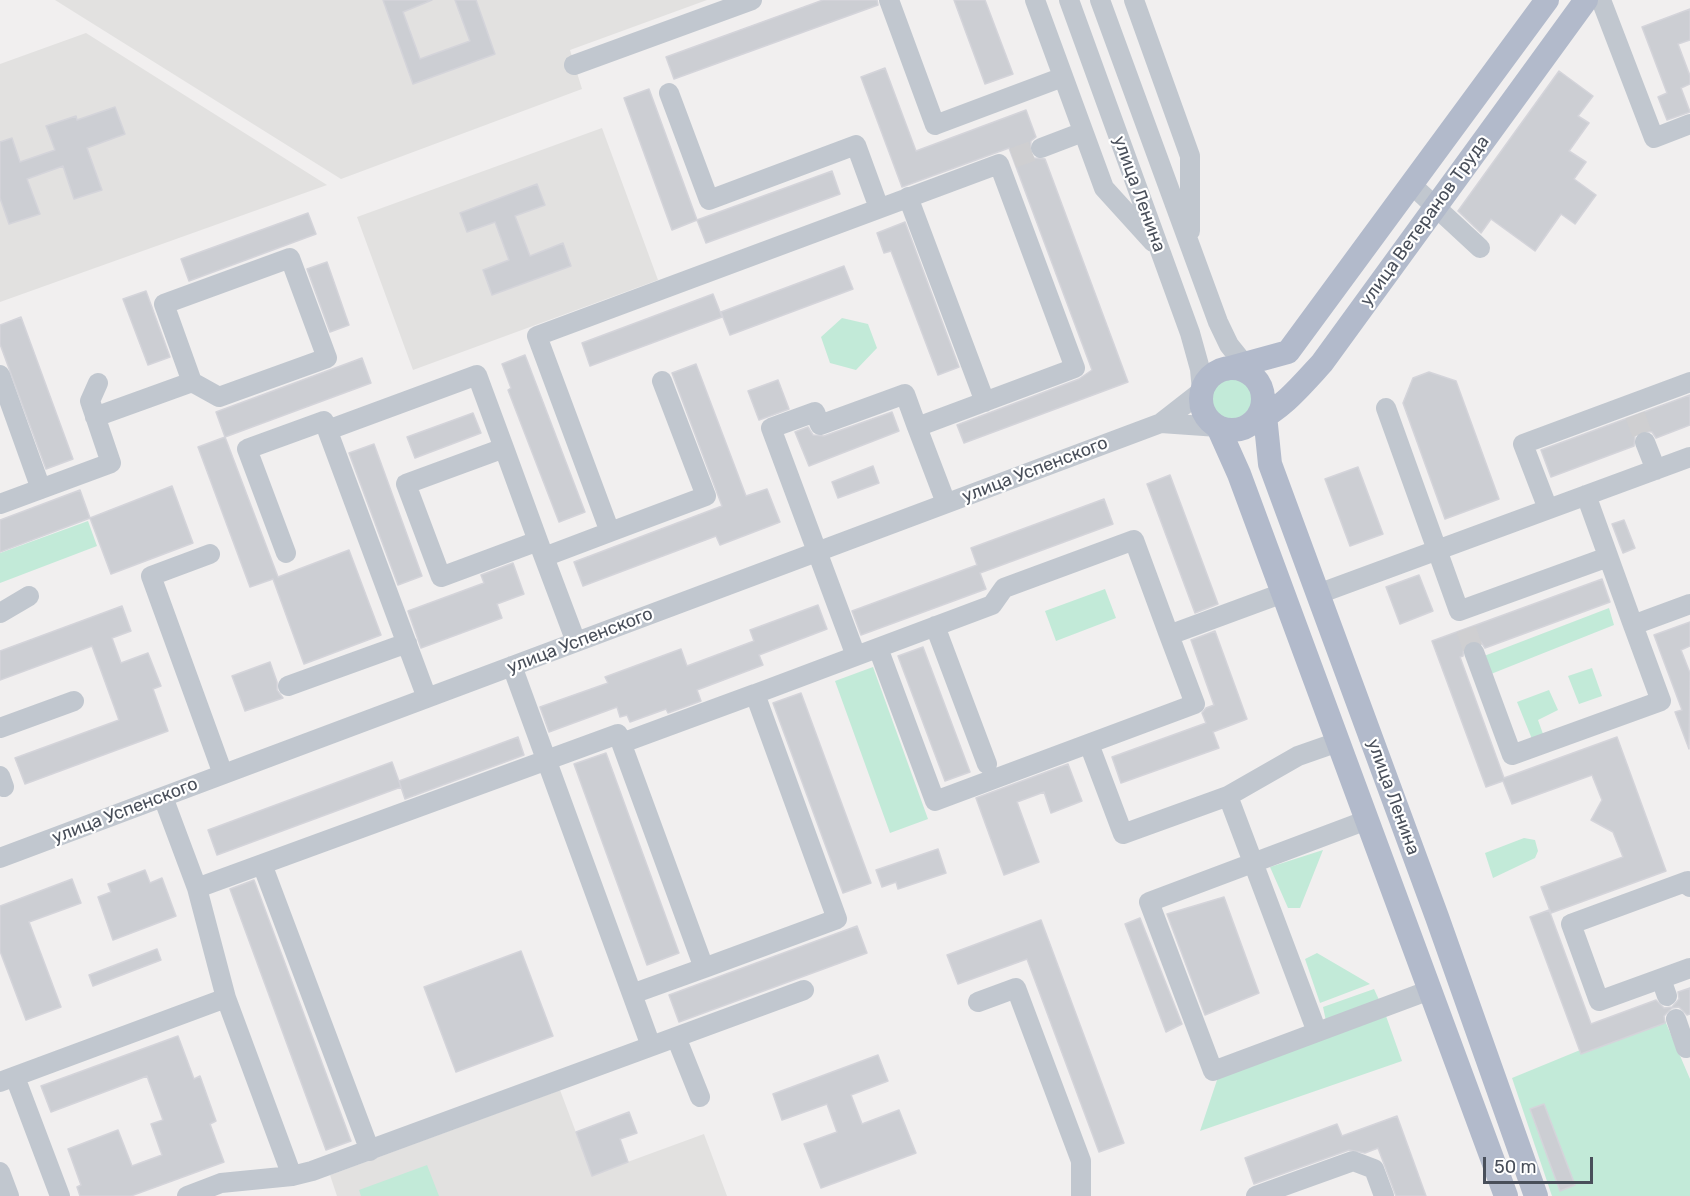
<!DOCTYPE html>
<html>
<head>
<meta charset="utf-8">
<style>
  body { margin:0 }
  #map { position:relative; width:1690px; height:1196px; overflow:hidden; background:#f1efef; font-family:Rubik,sans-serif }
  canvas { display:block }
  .scale { position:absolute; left:1483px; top:1157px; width:110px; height:27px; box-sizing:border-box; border:3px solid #494f5a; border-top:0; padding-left:8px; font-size:18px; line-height:21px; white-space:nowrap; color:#494f5a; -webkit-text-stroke:4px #fff; paint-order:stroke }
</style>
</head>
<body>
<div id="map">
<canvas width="1690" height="1196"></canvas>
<div class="scale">50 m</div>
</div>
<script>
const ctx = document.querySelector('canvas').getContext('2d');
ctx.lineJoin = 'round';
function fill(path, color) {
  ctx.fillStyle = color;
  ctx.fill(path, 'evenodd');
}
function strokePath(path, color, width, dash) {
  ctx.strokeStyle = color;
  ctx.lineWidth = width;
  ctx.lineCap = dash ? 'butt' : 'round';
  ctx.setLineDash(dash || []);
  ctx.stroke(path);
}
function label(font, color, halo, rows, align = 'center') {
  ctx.font = font + ' Rubik,sans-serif';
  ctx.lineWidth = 4.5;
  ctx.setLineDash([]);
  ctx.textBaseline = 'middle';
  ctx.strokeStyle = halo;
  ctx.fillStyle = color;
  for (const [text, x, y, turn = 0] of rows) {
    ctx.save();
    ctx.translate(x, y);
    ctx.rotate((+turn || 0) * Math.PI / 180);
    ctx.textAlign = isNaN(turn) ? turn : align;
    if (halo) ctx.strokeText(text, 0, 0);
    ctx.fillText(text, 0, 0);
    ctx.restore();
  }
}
const education = new Path2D(`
  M55,0H707L570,50L582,89L341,179Z
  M86,33L327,185L0,302V64Z
  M602,128L658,280L413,370L357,217Z
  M560,1090L592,1175L704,1134L727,1196H337L330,1175Z`);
const green = new Path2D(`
  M842,318L868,324L877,348L856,370L830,363L821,337Z
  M1210 398a21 21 0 1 1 42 0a21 21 0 1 1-42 0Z
  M88,521L97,546L0,583V553Z
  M1105,589L1116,618L1056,641L1045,611Z
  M1609,608L1614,625L1491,674L1484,656Z
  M873,667L928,819L890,833L835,681Z
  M1592,668L1602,696L1579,704L1568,676Z
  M1549,690L1558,710L1538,720L1543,734L1532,739L1517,702Z
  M1524,838L1535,840L1538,851L1535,858L1493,878L1485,853Z
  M1323,850L1300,908H1288L1270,867Z
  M1317,953L1370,984L1320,1003L1305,959Z
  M1374,989L1380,1002L1326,1021L1323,1007Z
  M1386,1016L1402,1061L1200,1131L1218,1077Z
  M1663,1016L1690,1079V1196H1552L1512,1078Z
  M427,1165L439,1196H361L359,1190Z`);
const building = new Path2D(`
  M383,0H432L403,12L420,59L470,41L455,0H476L495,54L413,84Z
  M823,0H877L878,5L674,79L666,57Z
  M954,0H985L1013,74L985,84Z
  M1690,9V40L1678,44L1690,76V84L1681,88L1690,112L1667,120L1658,97L1667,93L1642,27Z
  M885,68L916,151L1026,110L1036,137L1031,141L1030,152L1034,158L1045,159L1128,382L964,443L957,425L1079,379L1092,370L1009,148L902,187L861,77Z
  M1559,71L1593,96L1578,116L1589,123L1569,151L1586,162L1574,179L1596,195L1575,224L1561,214L1535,251L1491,219L1481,233L1458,211Z
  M649,89L697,220L672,230L624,98Z
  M115,107L125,134L87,148L102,190L74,199L63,166L27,179L40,214L9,224L0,198V142L12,138L20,162L55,150L46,126L76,116L77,120Z
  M832,171L840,194L706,243L697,220Z
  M537,184L545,205L515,216L530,256L563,243L571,266L492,295L483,270L509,260L495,222L467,232L460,213Z
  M308,213L316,234L189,281L181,259Z
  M905,222L959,367L938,375L891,251L884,253L877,233Z
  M327,262L349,325L330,332L307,269Z
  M844,266L853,289L730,335L721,312Z
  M146,291L170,357L148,365L123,299Z
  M713,294L722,317L590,366L582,343Z
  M21,317L73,459L46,469L0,344V325Z
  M525,355L585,512L559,522L508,390L511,388L502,364Z
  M362,358L371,383L225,437L216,412Z
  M696,364L746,496L767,489L780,522L720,545L716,536L583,586L574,562L722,506L672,373Z
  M1429,372L1456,381L1499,499L1445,519L1403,403L1413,378Z
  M778,380L789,409L759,420L748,391Z
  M1690,395V425L1656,438L1652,432L1641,431L1635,435L1634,446L1551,477L1541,450Z
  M892,412L899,431L809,466L795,432L808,427L813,435L824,436Z
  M473,413L481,433L415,458L407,437Z
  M225,437L278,577L349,550L381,635L304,664L273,579L250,587L198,447Z
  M374,444L422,576L398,585L349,453Z
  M873,466L879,483L838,498L832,482Z
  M1358,467L1383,534L1350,546L1325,479Z
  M1170,475L1218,604L1195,613L1147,484Z
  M172,486L193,543L111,574L90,518Z
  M80,490L90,518L0,552V520Z
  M1104,499L1113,524L980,573L986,589L861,635L852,611L977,565L971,548Z
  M1624,520L1635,548L1623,553L1612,524Z
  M513,563L524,594L497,604L502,618L421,648L408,611L484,583L481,575Z
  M1419,575L1433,611L1400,624L1386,587Z
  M1602,579L1610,602L1485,648L1481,642L1470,641L1464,645L1463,656L1460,657L1504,778L1617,737L1666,871L1551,913L1541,887L1623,857L1613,832L1591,820L1602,800L1592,775L1512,804L1503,781L1486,787L1432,641Z
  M818,605L827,629L759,655L763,665L697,690L701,701L668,713L666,709L630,722L627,715L620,717L617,707L549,732L540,707L608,683L605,677L681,649L687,666L754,641L750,630Z
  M122,606L131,631L112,638L121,663L148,653L161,686L153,689L168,731L25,784L15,758L119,720L92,646L0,680V651Z
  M1690,622V646L1681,650L1690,673L1689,749L1675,712L1682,710L1654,635Z
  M1215,631L1247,719L1213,732L1219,748L1121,783L1112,757L1206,723L1202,713L1206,708L1214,705L1191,640Z
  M923,647L970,772L945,781L898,656Z
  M270,662L277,682V690L283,698L245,711L232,676Z
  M801,693L871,883L843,893L773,703Z
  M518,737L524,755L405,799L399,781Z
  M606,753L679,953L647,965L574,764Z
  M392,762L401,787L217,855L208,830Z
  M1068,764L1082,801L1051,813L1044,792L1017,802L1039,862L1004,875L976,798Z
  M938,849L946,873L898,889L896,882L882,887L876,870Z
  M145,870L150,883L162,878L176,916L113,940L98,897L111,892L108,884Z
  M72,879L81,903L29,922L61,1007L26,1020L0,951V906Z
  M254,880L351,1141L326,1150L230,889Z
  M1224,897L1259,993L1205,1015L1167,914Z
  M1549,910L1591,1024L1656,1000L1664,1008L1672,1007L1679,999L1678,992L1690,988V1014L1687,1015L1679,1007L1672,1008L1664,1016L1665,1023L1581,1054L1530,917Z
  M1140,918L1182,1024L1166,1032L1125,924Z
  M1041,920L1124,1143L1099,1152L1027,959L958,984L947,955Z
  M857,926L867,953L679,1022L669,995Z
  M157,949L161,960L93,986L89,975Z
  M521,951L553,1036L456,1072L424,987Z
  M178,1036L194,1079L200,1076L216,1121L210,1124L224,1162L131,1196H80L77,1187L81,1185L68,1149L118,1130L132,1166L162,1155L151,1124L163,1120L147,1076L51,1112L41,1086Z
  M878,1055L888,1081L851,1095L862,1124L899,1110L916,1153L821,1188L804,1144L837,1132L827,1104L782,1120L773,1094Z
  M1544,1104L1575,1185L1560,1191L1530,1109Z
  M629,1112L637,1133L620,1139L628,1162L592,1176L576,1132Z
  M1397,1116L1426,1196H1396L1378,1148L1365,1153L1349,1150L1254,1184L1245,1158L1337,1124L1342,1136Z`);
const minorTunnel = new Path2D(`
  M1013,158L1041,148
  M1635,415L1645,442
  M1466,629L1474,652`);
const minor = new Path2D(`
  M889,0L935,125L1063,77
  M1035,0L1104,188L1153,242
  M1100,0L1218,322L1229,345L1253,375
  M1134,0L1190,156V231
  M1601,0L1654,138L1690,124
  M574,65L752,0
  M669,93L709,200L856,145L879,208
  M1041,148L1083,132
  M1413,186L1480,248
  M908,197L985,402
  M0,375L41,489
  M1386,408L1459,611L1608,557
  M95,417L192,382L219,397L327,358L290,258L164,304L192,382
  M1161,423L1218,427
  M328,430L477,375L504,448
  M1645,442L1656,470
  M1586,495L1633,625L1690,604
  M0,504L111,463L90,401L98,383
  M1548,509L1523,444L1690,382
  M610,532L706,496L662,381
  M538,541L504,448L406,484L441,577L538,541L544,557
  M286,553L247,449L324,421L427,698
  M210,554L151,576L223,774
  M1318,594L1690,457
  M0,613L29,596
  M935,626L987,764
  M576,642L544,557L610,532L537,336L999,164L1075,368L917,427L946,503
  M878,648L935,801L1195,704L1169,635
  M1474,652L1512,755L1661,701L1633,625
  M856,656L992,605L1004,588L1134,540L1169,635L1283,593
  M512,666L651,1046
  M288,686L407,643
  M755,694L856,656L771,428L815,412L820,425L905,394L917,427
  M0,728L74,701
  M622,743L755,694L837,919L704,968
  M1089,744L1123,834L1228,796L1298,756L1338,742
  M0,776L4,787
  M1228,796L1317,1032
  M163,797L197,888L618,734L704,968L632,994
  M1367,820L1149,902L1213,1071L1430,990
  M0,858L1161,423L1202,391L1200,369L1190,333L1069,0
  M262,864L370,1151
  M1690,887L1688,881L1571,924L1599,1001L1690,968
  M197,888L226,998L292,1176
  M1661,979L1667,996
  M978,1002L1016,988L1081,1161V1196
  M1676,1019L1686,1048L1690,1047
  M676,1037L700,1097
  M15,1077L60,1196
  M0,1082L226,998
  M0,1172L9,1196
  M187,1196L221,1183L292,1176L312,1171L804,990
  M1256,1196L1353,1161L1374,1169L1384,1196`);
const major = new Path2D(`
  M1201 399a31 31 0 1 1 62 0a31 31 0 1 1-62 0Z
  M1226,369L1288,352L1547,0
  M1263,396L1270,464L1437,917L1536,1196
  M1253,423C1282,409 1300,387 1322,363L1586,0
  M1218,427L1239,474L1506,1196`);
const streetNames = [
  ["улица Ленина",1139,194,70],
  ["улица Ветеранов Труда",1425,221,-54],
  ["улица Успенского",1035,470,-21],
  ["улица Успенского",580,641,-21],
  ["улица Ленина",1393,797,70],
  ["улица Успенского",125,811,-21]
];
fill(education, '#e2e1e0');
fill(green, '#c2ead8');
fill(building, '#ccced3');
strokePath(building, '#d4d4da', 1.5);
strokePath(minorTunnel, '#cfcfd1', 20, [20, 10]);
strokePath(minor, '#c1c7cf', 20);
strokePath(major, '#b2bacb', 24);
label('18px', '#494f5a', '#fff', streetNames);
</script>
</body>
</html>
